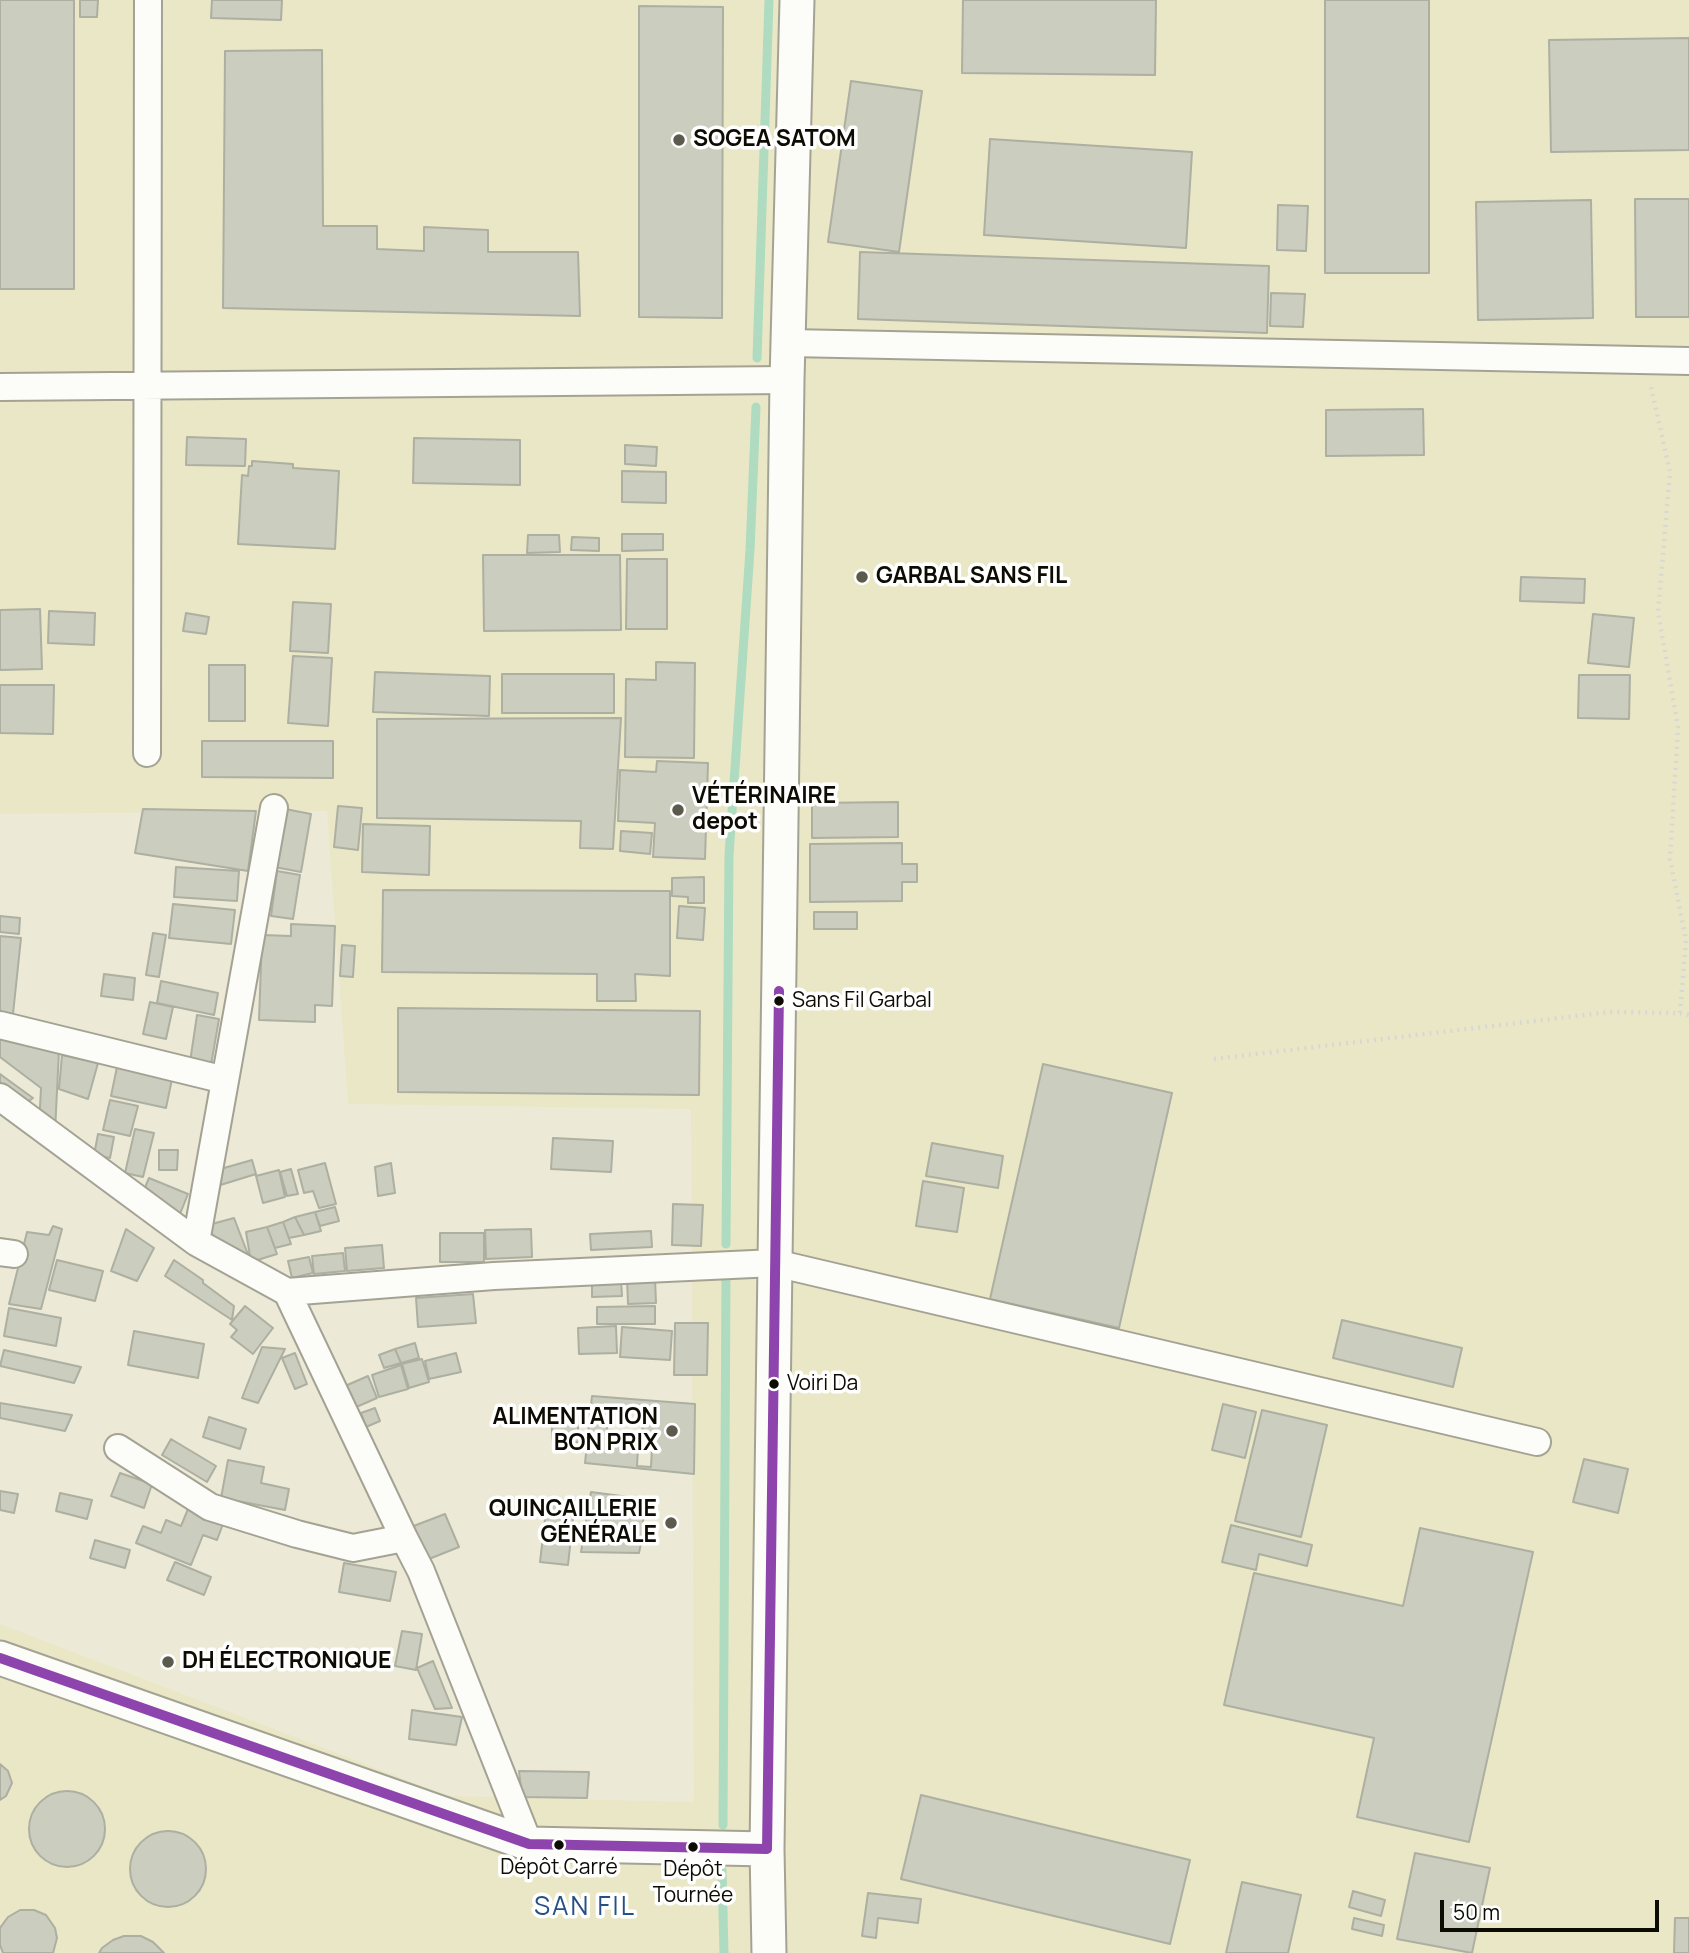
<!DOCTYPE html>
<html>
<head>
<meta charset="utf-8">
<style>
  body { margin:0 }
  #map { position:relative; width:1689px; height:1953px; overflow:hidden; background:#ecead6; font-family:Manrope,sans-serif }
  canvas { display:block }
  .scale { position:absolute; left:1440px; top:1900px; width:219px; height:32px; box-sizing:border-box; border:4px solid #0d0c02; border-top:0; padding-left:9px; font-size:21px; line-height:24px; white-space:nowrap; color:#0d0c02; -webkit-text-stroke:5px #fff; paint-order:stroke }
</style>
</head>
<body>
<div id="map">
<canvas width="1689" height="1953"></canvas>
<div class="scale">50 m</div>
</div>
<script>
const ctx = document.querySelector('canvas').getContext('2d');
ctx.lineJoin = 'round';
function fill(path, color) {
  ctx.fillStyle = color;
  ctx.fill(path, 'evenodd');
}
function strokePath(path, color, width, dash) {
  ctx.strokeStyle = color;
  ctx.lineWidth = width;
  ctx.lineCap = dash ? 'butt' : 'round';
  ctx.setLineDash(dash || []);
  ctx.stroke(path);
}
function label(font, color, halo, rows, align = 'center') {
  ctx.font = font + ' Manrope,sans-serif';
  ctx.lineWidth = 7;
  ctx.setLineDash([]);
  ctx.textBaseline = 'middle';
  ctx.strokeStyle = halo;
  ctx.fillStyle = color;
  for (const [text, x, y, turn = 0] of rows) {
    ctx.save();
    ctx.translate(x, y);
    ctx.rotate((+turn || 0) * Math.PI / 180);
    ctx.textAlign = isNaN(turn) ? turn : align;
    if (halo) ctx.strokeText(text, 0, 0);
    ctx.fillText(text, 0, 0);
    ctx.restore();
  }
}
const built = new Path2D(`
  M0,0H1689V1953H0V1624L449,1796L694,1802L691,1109L348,1104L327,811L0,814Z`);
const stream = new Path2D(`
  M757,358L769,0
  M726,1244L729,855L750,550L756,407
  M723,1825L726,1278
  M722,1870L724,1953`);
const building = new Path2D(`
  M0,0H74V289H0Z
  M80,0H98L97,17H80Z
  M212,0H282L281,20L211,18Z
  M963,0H1156L1155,75L962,73Z
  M1325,0H1429V273H1325Z
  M639,6L723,7L722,318L639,317Z
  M1689,38V150L1551,152L1549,40Z
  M322,50L323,226H377V249L424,251V227L488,230V252H578L580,316L223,308L225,51Z
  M851,81L922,91L899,252L828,242Z
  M990,139L1192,152L1186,248L984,235Z
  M1635,199H1689V317H1636Z
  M1591,200L1593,318L1478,320L1476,202Z
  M1278,205L1308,206L1306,251L1277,250Z
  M860,252L1269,266L1267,333L858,319Z
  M1271,293L1305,294L1303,327L1270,326Z
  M1423,409L1424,455L1326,456V410Z
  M187,437L246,439L245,466L186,465Z
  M414,438L520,440V485L413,483Z
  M625,445L657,447L656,466L625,464Z
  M252,461L293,464V468L339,471L335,549L238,544L242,475L248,476L249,466H252Z
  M622,471L666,472V503L622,502Z
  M622,534H663V550L622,551Z
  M528,535H559L560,552L527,553Z
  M572,537L599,538V551L571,550Z
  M483,555H620L621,630L484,631Z
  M627,559H667V629H626Z
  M1521,577L1585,579L1584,603L1520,601Z
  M293,602L331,604L328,653L290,651Z
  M40,609L42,669L0,670V610Z
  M49,611L95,613L94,645L48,643Z
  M186,613L209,617L206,634L183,631Z
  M1593,614L1634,618L1629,667L1588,663Z
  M293,656L332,658L328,726L288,723Z
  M656,662L695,663L694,758L625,757L626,679L656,680Z
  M209,665H245V721H209Z
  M375,672L490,676L489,716L373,712Z
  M502,674H614V713H502Z
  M1579,675H1630L1629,719L1578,718Z
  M0,685H54L53,734L0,733Z
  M621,718L613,849L580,848L581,821L377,818V719Z
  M202,741H333V778L202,777Z
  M657,761L708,763L705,859L653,857L655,823L618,821L620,770L656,772Z
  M898,802V837L812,838V803Z
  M338,806L362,808L358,850L334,847Z
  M280,808L311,814L301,872L269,866Z
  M143,809L256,811L248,871L135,853Z
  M363,824L430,826L429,875L362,872Z
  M621,831L652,833L650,854L620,851Z
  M902,843V864H917V882H902V901L810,902V844Z
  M176,867L239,871L237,901L174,897Z
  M277,871L300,875L293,919L271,916Z
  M704,877V903H688V897L672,896V878Z
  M383,890L670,891V976L635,974L636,1001H597V974L382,972Z
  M173,904L235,910L231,944L169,938Z
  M679,906L705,908L703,940L677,938Z
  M814,912H857V929H814Z
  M0,916L20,918L19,934L0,932Z
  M291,924L335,926L332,1006L315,1005V1022L259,1020L262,935L291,936Z
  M153,933L166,935L159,977L146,975Z
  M0,936L21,938L13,1014L0,1012Z
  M342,945L355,946L353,977L340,976Z
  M104,974L135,978L133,1000L101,996Z
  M161,981L218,993L214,1015L157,1003Z
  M150,1002L173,1007L166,1039L143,1034Z
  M398,1008L700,1011L699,1095L398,1092Z
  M197,1015L219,1019L211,1065L190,1062Z
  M0,1038L59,1050L55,1132L39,1126L41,1088L0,1057Z
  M62,1055L98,1063L88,1099L59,1089Z
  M1043,1064L1172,1093L1119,1328L990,1299Z
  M117,1067L172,1079L166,1108L111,1096Z
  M0,1074L33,1098L18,1109L0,1096Z
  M110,1100L138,1106L130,1136L103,1130Z
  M135,1129L154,1133L143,1177L125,1173Z
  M98,1134L114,1137L110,1158L94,1155Z
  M553,1138L613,1141L611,1172L551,1169Z
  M932,1143L1003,1156L998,1188L926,1176Z
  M159,1150H178L177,1170H159Z
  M252,1160L256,1174L214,1187L210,1172Z
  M325,1163L336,1204L319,1208L313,1191L304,1193L298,1170Z
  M391,1163L395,1193L378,1196L375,1167Z
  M291,1169L298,1194L287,1196L280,1172Z
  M279,1170L285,1197L263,1203L256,1176Z
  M149,1178L188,1194L180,1214L141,1197Z
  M923,1181L964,1188L957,1232L916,1226Z
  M673,1204L703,1205L701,1246L672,1245Z
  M335,1207L339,1221L320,1226L315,1212Z
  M315,1212L321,1231L304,1235L295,1217Z
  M295,1217L304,1235L289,1238L283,1222Z
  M234,1218L239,1231L251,1262L217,1243L208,1225Z
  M283,1222L291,1244L275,1248L267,1227Z
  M53,1226L62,1229L41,1309L9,1304L27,1232L49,1235Z
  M267,1227L277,1254L251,1262L246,1232Z
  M126,1229L154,1248L137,1281L111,1271Z
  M531,1229L532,1257L486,1259L485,1230Z
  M651,1231L652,1247L591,1250L590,1234Z
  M440,1233H484V1262H440Z
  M382,1245L384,1268L347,1271L345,1248Z
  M343,1253L345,1271L314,1274L312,1256Z
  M309,1257L313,1273L292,1278L288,1261Z
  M57,1260L103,1271L95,1301L49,1290Z
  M174,1260L203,1280V1283L234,1306L232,1320L165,1276Z
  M655,1278L656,1303L628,1304L627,1279Z
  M621,1281L622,1296L592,1297V1282Z
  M473,1294L476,1323L418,1327L416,1298Z
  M245,1306L273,1328L253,1354L231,1337L237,1330L230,1324Z
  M655,1306V1324H597V1307Z
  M9,1308L61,1318L56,1346L4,1336Z
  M1342,1320L1462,1348L1453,1387L1333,1358Z
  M675,1323H708L707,1375H674Z
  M616,1326L617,1353L579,1354L578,1328Z
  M622,1327L672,1331L670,1360L620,1357Z
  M134,1331L204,1344L198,1378L128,1365Z
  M415,1343L419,1358L401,1363L395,1349Z
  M262,1347L285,1349L258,1403L242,1398Z
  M395,1349L401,1363L384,1368L379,1355Z
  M4,1350L81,1367L74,1383L0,1366Z
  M295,1353L307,1384L295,1389L282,1358Z
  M456,1353L461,1372L429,1379L425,1361Z
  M422,1359L429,1382L409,1388L402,1364Z
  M401,1365L408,1389L379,1397L372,1375Z
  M368,1376L377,1398L354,1408L345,1386Z
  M592,1396L695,1404L694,1474L585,1463ZM609,1409L644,1413L642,1434L607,1430ZM638,1448H652L651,1467L637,1466Z
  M0,1403L72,1415L65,1431L0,1418Z
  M1223,1404L1256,1412L1245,1458L1212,1450Z
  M375,1408L380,1421L366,1427L361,1413Z
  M1262,1410L1327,1425L1301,1537L1235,1521Z
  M577,1415L579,1442L553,1444L551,1418Z
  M209,1417L246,1429L240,1449L203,1437Z
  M171,1439L216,1466L207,1482L162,1455Z
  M1584,1459L1628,1469L1618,1513L1573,1502Z
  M228,1460L264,1467L261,1483L289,1489L285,1510L221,1498Z
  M120,1473L152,1484L144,1508L111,1496Z
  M0,1491L18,1494L14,1513L0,1510Z
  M591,1492L629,1497V1505L644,1506L642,1538L639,1553L581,1552Z
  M60,1493L92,1500L87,1519L56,1511Z
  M575,1500L568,1565L540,1562L547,1502Z
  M188,1509L223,1524L217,1540L203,1535L191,1565L136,1543L143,1526L161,1533L166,1520L181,1526Z
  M445,1514L459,1547L424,1561L411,1527Z
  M1231,1525L1312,1545L1307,1566L1259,1554L1256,1570L1222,1562Z
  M1420,1528L1533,1552L1469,1842L1357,1817L1374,1738L1224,1705L1254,1573L1403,1606Z
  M95,1540L130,1550L125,1568L90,1558Z
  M175,1562L211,1577L204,1595L167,1580Z
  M344,1563L396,1572L390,1601L339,1592Z
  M402,1631L422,1634L416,1670L395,1666Z
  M433,1661L452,1708L435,1709L417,1668Z
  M412,1710L462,1717L456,1745L409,1739Z
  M0,1764L8,1771L12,1783L6,1796L0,1800Z
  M519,1771L589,1772L587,1798L522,1797Z
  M29 1829a38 38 0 1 1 76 0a38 38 0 1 1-76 0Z
  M921,1795L1190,1860L1170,1944L901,1879Z
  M130 1869a38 38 0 1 1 76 0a38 38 0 1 1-76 0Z
  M1415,1853L1490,1868L1472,1953L1397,1939Z
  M1242,1882L1301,1895L1288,1953H1226Z
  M1353,1891L1385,1900L1381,1916L1349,1907Z
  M868,1893L921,1899L918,1923L878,1918L876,1938L862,1936Z
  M20,1910H34L46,1915L55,1928L57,1938L53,1953H3L0,1945V1928L8,1917Z
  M1354,1918L1384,1925L1382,1936L1352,1929Z
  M1675,1918H1689V1953H1674Z
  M124,1936H141L153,1942L164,1953H99L102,1948L113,1940Z`);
const path = new Path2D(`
  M1680,1013L1689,1015
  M1214,1059L1610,1012L1680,1013L1686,940L1670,859L1678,727L1658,612L1670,472L1651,387`);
const minor = new Path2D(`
  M789,343L1689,361
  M0,387L787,380
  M147,753L148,0
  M0,1025L225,1080
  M0,1097L196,1242L287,1292L404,1538L421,1571L529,1844
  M196,1242L274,808
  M0,1252L14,1254
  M287,1292L494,1276L775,1263L1537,1442
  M118,1448L210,1507L297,1534L353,1548L404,1538`);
const tertiary = new Path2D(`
  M0,1658L529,1844L767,1849
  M769,1953L767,1849L787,380L797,0`);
const bus1 = new Path2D(`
  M0,1658L529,1844L767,1849
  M767,1849L779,991`);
const markers = [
  [679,140,7,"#5b5a4c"],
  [862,577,7,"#5b5a4c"],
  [678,810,7,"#5b5a4c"],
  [779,1001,6,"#0d0c02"],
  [774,1384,6,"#0d0c02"],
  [672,1431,7,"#5b5a4c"],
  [671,1523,7,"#5b5a4c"],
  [168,1662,7,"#5b5a4c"],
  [559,1845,6,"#0d0c02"],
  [693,1847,6,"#0d0c02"]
];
const busNames = [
  ["Sans Fil Garbal",792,1001],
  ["Voiri Da",787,1384],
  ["Dépôt Carré",559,1868,"center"],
  ["Dépôt",693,1870,"center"],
  ["Tournée",693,1896,"center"]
];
const poiNames = [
  ["SOGEA SATOM",693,140],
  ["GARBAL SANS FIL",876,577],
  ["VÉTÉRINAIRE",692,797],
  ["depot",692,823],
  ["ALIMENTATION",658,1418,"right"],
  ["BON PRIX",658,1444,"right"],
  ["QUINCAILLERIE",657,1510,"right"],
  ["GÉNÉRALE",657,1536,"right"],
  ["DH ÉLECTRONIQUE",182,1662]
];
const quarterNames = [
  ["SAN FIL",585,1908]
];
fill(built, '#eae7c7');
strokePath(stream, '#afdbc0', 9);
fill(building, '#cbcdbf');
strokePath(building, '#adafa1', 2);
strokePath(minor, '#a4a293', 30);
strokePath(tertiary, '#a4a293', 37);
strokePath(path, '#d8d8d3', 4.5, [2, 5]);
strokePath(minor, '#fcfcf9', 26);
strokePath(tertiary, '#fcfcf9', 33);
strokePath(bus1, '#8e44ad', 10);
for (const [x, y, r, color] of markers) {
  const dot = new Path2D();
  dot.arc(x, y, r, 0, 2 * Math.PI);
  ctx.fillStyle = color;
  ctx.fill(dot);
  strokePath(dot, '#fff', 2.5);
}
label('21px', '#0d0c02', '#fff', busNames, 'left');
label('bold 23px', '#0d0c02', '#fff', poiNames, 'left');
ctx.letterSpacing = '2px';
label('26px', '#265085', '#fff', quarterNames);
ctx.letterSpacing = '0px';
</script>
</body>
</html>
